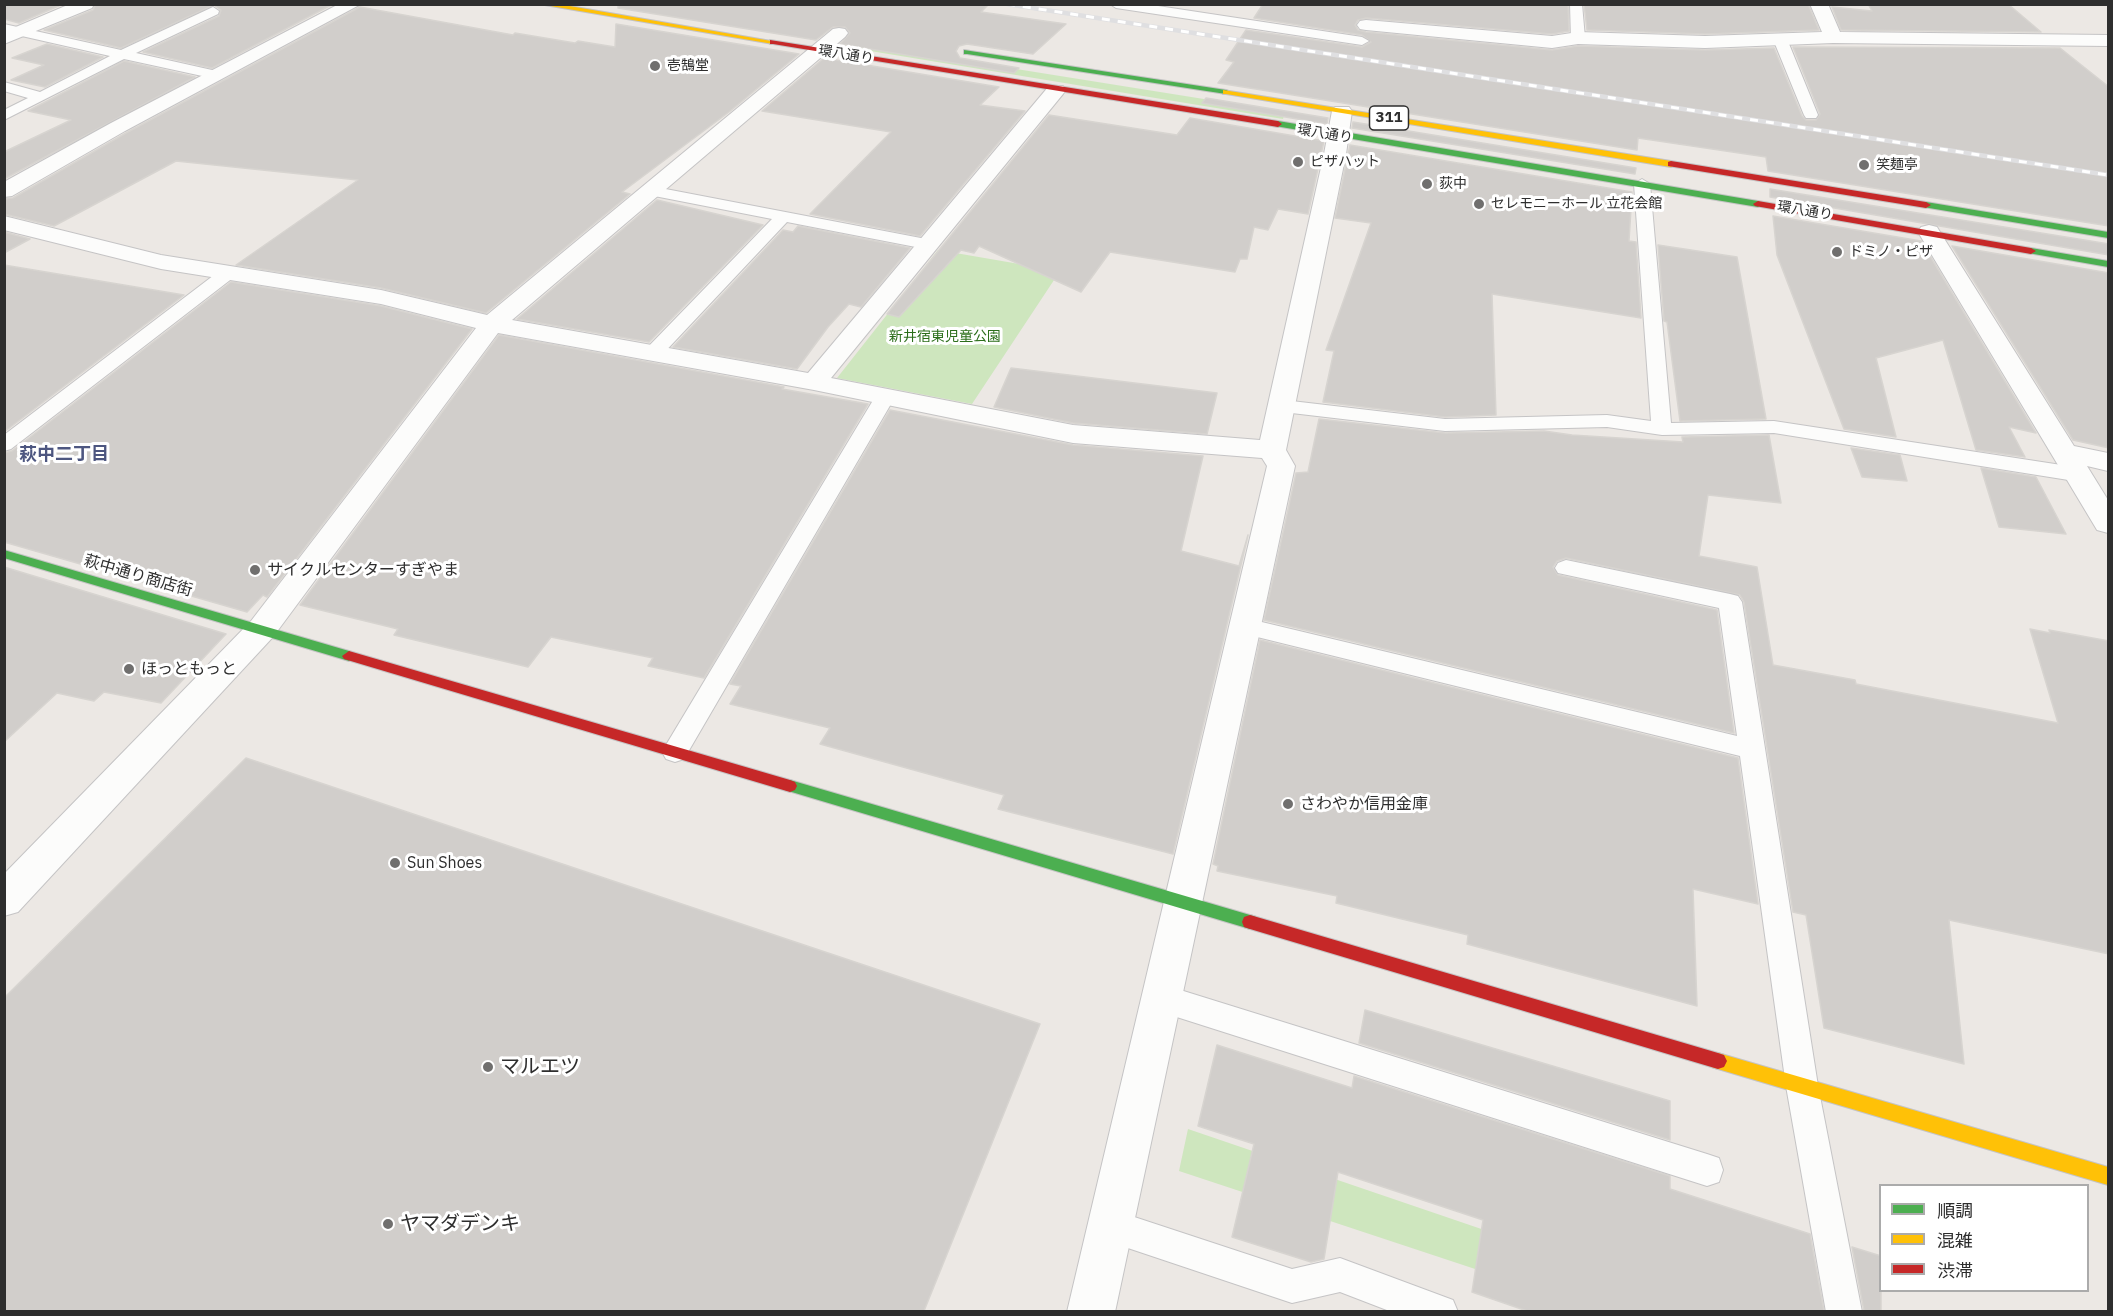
<!DOCTYPE html>
<html>
<head>
<meta charset="utf-8">
<style>
  body { margin:0 }
  #map { position:relative; width:2113px; height:1316px; overflow:hidden; background:#ece8e4; font-family:"IBM Plex Sans","Noto Sans JP",sans-serif }
  canvas { display:block }
  .frame { position:absolute; inset:0; border:6px solid #2e2e2e; pointer-events:none }
  .legend { position:absolute; left:1879px; top:1184px; width:210px; height:108px; box-sizing:border-box; background:#fff; border:2px solid #ababab; margin:0; padding:8px 10px; list-style:none; font-size:18px; color:#2e2e2e }
  .legend li { display:flex; align-items:center; gap:12px; height:30px }
  .legend b { width:30px; border:2px solid #ababab }
</style>
</head>
<body>
<div id="map">
<canvas width="2113" height="1316"></canvas>
<div class="frame"></div>
<ul class="legend">
<li><b style="height:8px;background:#4caf50"></b>順調</li>
<li><b style="height:8px;background:#ffc107"></b>混雑</li>
<li><b style="height:8px;background:#c62828"></b>渋滞</li>
</ul>
</div>
<script>
const ctx = document.querySelector('canvas').getContext('2d');
ctx.lineJoin = 'round';
function fill(path, color) {
  ctx.fillStyle = color;
  ctx.fill(path, 'evenodd');
}
function strokePath(path, color, width, dash) {
  ctx.strokeStyle = color;
  ctx.lineWidth = width;
  ctx.lineCap = dash ? 'butt' : 'round';
  ctx.setLineDash(dash || []);
  ctx.stroke(path);
}
function label(font, color, halo, rows, align = 'center') {
  ctx.font = font + ' "IBM Plex Sans","Noto Sans JP",sans-serif';
  ctx.lineWidth = 6;
  ctx.setLineDash([]);
  ctx.textBaseline = 'middle';
  ctx.strokeStyle = halo;
  ctx.fillStyle = color;
  for (const [text, x, y, turn = 0] of rows) {
    ctx.save();
    ctx.translate(x, y);
    ctx.rotate((+turn || 0) * Math.PI / 180);
    ctx.textAlign = isNaN(turn) ? turn : align;
    if (halo) ctx.strokeText(text, 0, 0);
    ctx.fillText(text, 0, 0);
    ctx.restore();
  }
}
const green = new Path2D(`
  M860,44L1285,112L1283,119L846,47Z
  M938,250L1060,271L972,404L837,378Z
  M1188,1129L1722,1311H1602L1179,1171Z`);
const building = new Path2D(`
  M4,4H63L19,23L4,19Z
  M96,4H333L212,68L143,52L219,16L221,10L214,5L121,48L44,30L93,10Z
  M618,4H989L981,12L1066,24L1033,54L967,44L959,46L956,51L960,58L1019,68L1014,73L840,44L850,33L845,27H833L816,40L618,8Z
  M1263,4H1568L1569,31L1552,34L1366,18L1358,20L1355,25L1358,30L1366,32L1552,50L1578,46L1705,50L1774,48L1802,116L1806,120H1816L1820,114L1793,47L2060,48L2109,87V226L1768,171L1766,157L1638,138L1637,150L1218,83L1234,62L1226,60L1246,30L1362,47L1371,42L1362,35L1254,18Z
  M1584,4H1808L1819,30L1705,34L1587,30Z
  M1868,4H2008L2041,32L1841,30L1832,7L1872,11Z
  M360,7L513,35L515,33L575,43L578,41L615,47L616,24L799,54L729,112L622,192L630,194L486,313L381,288L236,265L358,180L176,161L54,226L4,214V199L13,198L126,133Z
  M47,44L103,57L45,87L11,80L44,65L12,58Z
  M824,58L999,87L980,105L1025,111L920,236L810,214L891,132L762,111Z
  M124,61L195,77L4,179V152L71,120L28,111Z
  M1206,98L1328,118L1327,124L1202,103Z
  M1049,115L1177,135L1190,118L1324,141L1308,214L1278,209L1268,230L1254,227L1247,259H1240L1235,272L1110,252L1081,292L979,246L974,253L961,250L899,317L887,314Z
  M1353,122L1636,168L1635,174L1352,128Z
  M1350,145L1632,192L1629,241L1636,242L1641,318L1492,294L1496,415L1445,417L1323,402L1334,351L1326,350L1371,223L1335,218Z
  M1770,189L2109,244V255L1770,197Z
  M657,200L763,225L649,342L517,319Z
  M1773,216L1921,241L2036,433L2009,427L2025,457L1976,450L1943,340L1876,358L1896,437L1844,429L1777,255Z
  M798,226L910,248L861,307L849,304L828,327L797,369L673,347L783,230L793,232Z
  M4,232L30,239L4,253Z
  M1658,245L1737,257L1766,419L1680,421L1667,322L1664,321Z
  M1952,246L2109,273V448L2073,440Z
  M4,265L184,295L4,432Z
  M231,282L381,306L472,329L267,597L263,595L247,612L4,542V453L12,451Z
  M499,335L784,387L782,389L868,404L704,678L648,666L653,658L551,637L528,667L394,635L398,629L300,605Z
  M1011,368L1217,393L1207,434L1073,423L994,407Z
  M890,410L1073,445L1203,456L1181,551L1239,566L1248,535L1173,854L998,809L1004,795L820,744L830,728L730,704L741,686L730,684Z
  M1319,419L1445,433L1544,431L1572,435L1683,442L1682,437L1769,435L1781,503L1708,495L1699,556L1757,567L1773,665L1855,680L1856,684L2058,723L2030,629L2050,633L2049,630L2109,641V954L1949,920L1964,1064L1824,1028L1806,915L1793,912L1744,602L1740,595L1566,558L1557,561L1553,567L1558,575L1717,610L1734,733L1264,620L1296,473L1308,472Z
  M1851,448L1900,455L1907,481L1862,477Z
  M1981,468L2036,477L2066,534L1999,527Z
  M4,567L226,634L161,703L104,692L94,701L57,693L4,742Z
  M1260,640L1738,758L1758,904L1693,889L1697,1006L1467,944L1468,935L1336,903L1337,896L1217,871L1218,866L1213,864Z
  M246,758L1040,1024L924,1311H4V998Z
  M1365,1010L1670,1101V1140L1359,1043Z
  M1217,1045L1352,1088L1354,1076L1670,1176V1189L1810,1234L1824,1311H1527L1472,1292L1483,1220L1338,1172L1324,1259L1311,1262L1232,1237L1254,1144L1198,1126Z
  M1852,1247L1881,1256V1311H1864Z`);
const lane = new Path2D(`
  M1110,4H1145L1362,37L1369,41L1362,45L1116,8Z
  M1570,4H1582L1585,38L1583,41H1573L1571,38Z
  M213,7L219,11L218,14L136,53L221,72L223,75L221,78L216,79L124,59L4,120V110L28,98L4,91V82L40,92L110,56L4,32V24L121,50Z
  M1780,35L1787,39L1818,115L1816,118H1806L1804,115L1773,39Z
  M1642,179L1650,184L1671,423L1774,421L2081,468L2088,470L2091,475L2088,480L2081,482L1774,433L1662,435L1607,427L1445,431L1283,412L1276,410L1273,406L1276,402L1283,400L1445,419L1607,415L1651,421L1634,184Z
  M650,186L926,239L934,244L926,249L787,222L659,358H645L643,354L645,350L772,219L644,194L642,191L644,188Z
  M228,268L234,269L237,273L234,277L11,449L4,451V435L222,269Z
  M885,391L892,393L895,397L684,759L675,762L666,759L662,752L666,745L875,397L878,393Z
  M1566,560L1730,594L1738,596L1742,602L1818,1086L1862,1312H1826L1786,1086L1740,756L1245,634L1237,632L1233,626L1237,620L1245,618L1737,736L1719,608L1558,573L1555,568L1558,563Z
  M1161,984L1707,1154L1719,1158L1723,1170L1719,1182L1707,1186L1161,1012L1150,1008L1146,998L1150,988Z
  M1110,1209L1292,1269L1340,1258L1453,1300L1458,1312H1392L1340,1292L1292,1303L1098,1238L1093,1226L1098,1214Z`);
const street = new Path2D(`
  M70,4H94L92,8L4,44V32Z
  M339,4H361L125,131L12,196L4,197V182L111,123Z
  M1810,4H1828L1840,32L2108,35V46L1833,43L1705,48L1578,44L1552,48L1366,30L1360,29L1357,25L1360,21L1366,20L1552,36L1578,32L1705,36L1822,32Z
  M839,28L845,29L848,33L845,37L512,320L808,373L1049,86H1063L1066,90L1063,94L831,378L1073,425L1260,440L1324,154L1332,111L1335,107H1349L1352,111L1346,154L1286,450L1295,466L1115,1312H1067L1267,466L1262,458L1073,443L814,390L498,333L273,637L18,912L4,916V874L251,621L476,328L381,304L161,269L4,230V216L161,255L381,290L487,315L833,29Z
  M1929,225L1937,227L1940,232L2074,446L2108,453V471L2087,466L2108,500V533L2097,530L1918,232L1921,227Z`);
const fast = new Path2D(`
  M964,50L1226,90L1230,92L1226,94L967,54H964Z
  M1278,121L1758,201L1763,204L1758,207L1275,126V122Z
  M1926,202L2108,232V238L1923,207V203Z
  M2031,248L2108,261V267L2028,253L2026,251Z
  M4,550L349,651L356,656L349,661L4,558Z
  M790,780L1250,915L1256,917L1258,922L1256,927L1250,929L785,790L783,786L785,782Z`);
const slow = new Path2D(`
  M539,4H558L777,42L773,44Z
  M1223,90L1671,161L1675,164L1671,167L1226,94H1223Z
  M1718,1053L2108,1167V1185L1718,1069L1712,1067L1709,1061L1712,1055Z`);
const jam = new Path2D(`
  M770,40L1278,121L1282,124L1278,127L773,44H770Z
  M1671,161L1926,202L1931,205L1926,208L1668,166V162Z
  M1758,201L2031,248L2036,251L2031,254L1755,206L1753,204Z
  M349,651L790,780L795,782L797,786L795,790L790,792L344,659L342,656Z
  M1250,915L1718,1053L1724,1055L1727,1061L1724,1067L1718,1069L1250,929L1244,927L1242,922L1244,917Z`);
const rail = new Path2D(`
  M1007,4L2108,175`);
const markers = [
  [655,66,6,"#706f6e"],
  [1298,162,6,"#706f6e"],
  [1864,165,6,"#706f6e"],
  [1427,184,6,"#706f6e"],
  [1479,204,6,"#706f6e"],
  [1837,252,6,"#706f6e"],
  [255,570,6,"#706f6e"],
  [129,669,6,"#706f6e"],
  [1288,804,6,"#706f6e"],
  [395,863,6,"#706f6e"],
  [488,1067,6,"#706f6e"],
  [388,1224,6,"#706f6e"]
];
const farStreetnames = [
  ["環八通り",846,55,9],
  ["環八通り",1325,134,9],
  ["環八通り",1805,211,9]
];
const farPoinames = [
  ["壱鵠堂",667,66],
  ["ピザハット",1310,162],
  ["笑麺亭",1876,165],
  ["荻中",1439,184],
  ["セレモニーホール 立花会館",1491,204],
  ["ドミノ・ピザ",1849,252]
];
const farParknames = [
  ["新井宿東児童公園",945,337]
];
const shields = [
  [1389,118,39]
];
const shieldNames = [
  ["311",1389,118]
];
const poiNames = [
  ["サイクルセンターすぎやま",267,570],
  ["ほっともっと",141,669],
  ["さわやか信用金庫",1300,804],
  ["Sun Shoes",407,863]
];
const streetNames = [
  ["萩中通り商店街",138,576,16]
];
const neighbourhoodNames = [
  ["萩中二丁目",64,455]
];
const nearPoinames = [
  ["マルエツ",500,1067],
  ["ヤマダデンキ",400,1224]
];
fill(green, '#cee6be');
fill(building, '#d1cecb');
strokePath(building, '#d7d4d0', 1.5);
strokePath(lane, '#c5c4c5', 2);
strokePath(street, '#c5c4c5', 2);
strokePath(fast, '#c5c4c5', 2);
strokePath(slow, '#c5c4c5', 2);
strokePath(jam, '#c5c4c5', 2);
fill(lane, '#fcfcfb');
fill(street, '#fcfcfb');
fill(fast, '#4caf50');
fill(slow, '#ffc107');
fill(jam, '#c62828');
strokePath(rail, '#dfdfe1', 4.5);
strokePath(rail, '#fff', 3, [8]);
for (const [x, y, r, color] of markers) {
  const dot = new Path2D();
  dot.arc(x, y, r, 0, 2 * Math.PI);
  ctx.fillStyle = color;
  ctx.fill(dot);
  strokePath(dot, '#fff', 2);
}
label('14px', '#2e2e2e', '#fff', farStreetnames);
label('14px', '#2e2e2e', '#fff', farPoinames, 'left');
label('14px', '#2c6e1b', '#fff', farParknames);
for (const [x, y, w] of shields) {
  const box = new Path2D();
  box.roundRect(x - w / 2, y - 12, w, 24, 4.5);
  ctx.fillStyle = '#fff';
  ctx.fill(box);
  strokePath(box, '#2e2e2e', 1.5);
}
label('bold 15px', '#2e2e2e', null, shieldNames);
label('16px', '#2e2e2e', '#fff', poiNames, 'left');
label('16px', '#2e2e2e', '#fff', streetNames);
label('bold 18px', '#4d5680', '#fff', neighbourhoodNames);
label('20px', '#2e2e2e', '#fff', nearPoinames, 'left');
</script>
</body>
</html>
